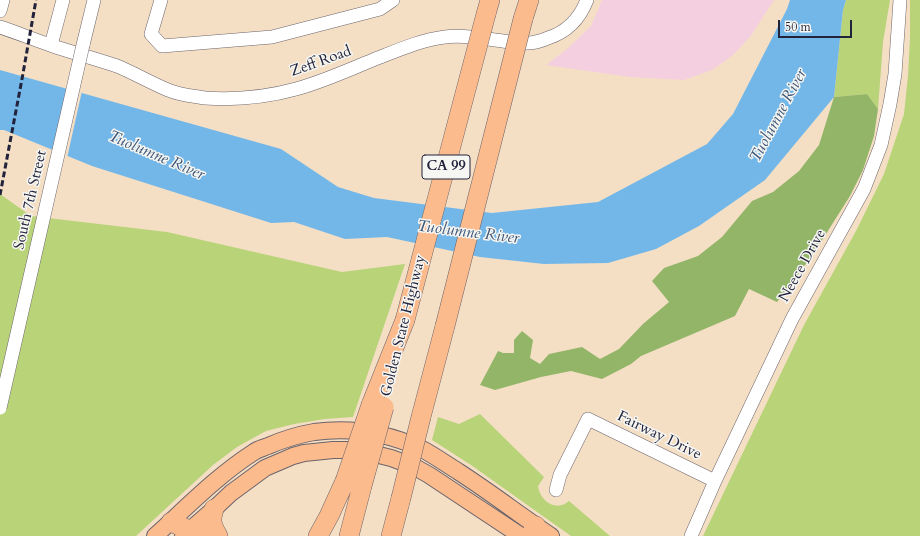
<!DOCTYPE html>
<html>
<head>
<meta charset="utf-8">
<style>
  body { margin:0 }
  #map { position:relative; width:920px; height:536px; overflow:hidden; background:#f4dfc5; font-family:Cardo,serif }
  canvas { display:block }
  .scale { position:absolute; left:778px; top:20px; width:74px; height:18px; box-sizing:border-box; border:2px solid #22223b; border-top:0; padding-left:5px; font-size:12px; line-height:14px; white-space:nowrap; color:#22223b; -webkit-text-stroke:3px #f6f6f2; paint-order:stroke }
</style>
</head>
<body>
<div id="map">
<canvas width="920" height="536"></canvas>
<div class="scale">50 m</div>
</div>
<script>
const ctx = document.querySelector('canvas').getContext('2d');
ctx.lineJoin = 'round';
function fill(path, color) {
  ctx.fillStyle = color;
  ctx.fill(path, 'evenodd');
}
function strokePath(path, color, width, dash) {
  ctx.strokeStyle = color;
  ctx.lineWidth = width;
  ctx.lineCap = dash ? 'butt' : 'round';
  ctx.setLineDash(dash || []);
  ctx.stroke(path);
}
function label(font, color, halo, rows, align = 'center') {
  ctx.font = font + ' Cardo,serif';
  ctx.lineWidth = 3;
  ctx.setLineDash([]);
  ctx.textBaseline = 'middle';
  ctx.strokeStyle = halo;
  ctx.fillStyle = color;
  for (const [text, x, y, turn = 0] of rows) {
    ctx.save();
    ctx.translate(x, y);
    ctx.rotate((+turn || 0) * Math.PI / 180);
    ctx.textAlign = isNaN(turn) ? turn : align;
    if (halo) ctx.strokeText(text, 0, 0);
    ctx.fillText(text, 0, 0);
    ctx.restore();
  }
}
const built = new Path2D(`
  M602,0H774L750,37L732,56L712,70L684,80L630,77L546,65L567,49L591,26Z`);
const green = new Path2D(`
  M846,0H890L883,42L878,109L867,94L834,97L843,10Z
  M910,0H920V536H703L804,325L856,231L884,174L904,114L908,76L910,38Z
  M0,194L31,216L167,232L342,272L405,264L353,417L325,419L294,424L266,431L237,447L213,465L136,536H0Z
  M480,414L544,477L538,486C540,502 557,512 569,501L610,536H571L471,465L432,440L438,417L459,424Z`);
const forest = new Path2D(`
  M867,94L878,109L874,136L863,170L850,196L812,256L777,302L749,289L735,316L641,356L631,364L602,379L571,371L541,377L495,390L480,385L498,351L503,353H514V340L522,331L533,340L530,358L540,364L549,354L582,347L600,359L619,349L643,324L669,302L652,281L664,268L698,256L722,237L752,201L773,192L799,171L819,145L834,97Z`);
const water = new Path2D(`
  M790,0H846L843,10L834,97L765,180L699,226L656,249L608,263L544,264L480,257L387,237L345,239L294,222L271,223L92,166L4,130H0V70L281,149L338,187L374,198L492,213L598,202L707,144L733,114L787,9Z`);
const pier = new Path2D(`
  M68,87L82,91L67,158L53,152Z`);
const minor = new Path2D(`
  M161,0L151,34L162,46L272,37L380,9L393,0
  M0,11L3,0
  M0,27C18,33 35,40 53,46C74,53 96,59 117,66C134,73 151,83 168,90C180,95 193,96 205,98C235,100 267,97 296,89C322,82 348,70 373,60C396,51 420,40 445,37C458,35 482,38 495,40C506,41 516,44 527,43C534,43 541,41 548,38C567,32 580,18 587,0
  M51,45L63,0
  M83,45L94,0
  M556,490L560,475L588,419L715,481
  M691,536L715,481L792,319L864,189L881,145L890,104L895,74L900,0`);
const major = new Path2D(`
  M155,536C187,507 218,475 254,452C258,449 263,448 268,446C284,439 297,435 314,432C350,427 387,433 420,448C434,455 446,464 459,472C490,492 520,515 551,536
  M183,536L214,509L231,493L265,468L293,456L304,453L333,450H351L363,451L391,458L413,466L429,475L521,536`);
const highway = new Path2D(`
  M486,14L490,0
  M523,19L529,0
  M371,405L405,320
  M421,417L445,326
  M214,509C210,522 212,525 218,536
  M171,522L189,530L198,536
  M318,536L329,516L345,481
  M349,536L362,486
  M391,536L401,498
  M530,536L536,526`);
const rail = new Path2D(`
  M0,195L22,79L36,0`);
const minorBridge = new Path2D(`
  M0,408L83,45`);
const highwayBridge = new Path2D(`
  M405,320L486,14
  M445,326L523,19
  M345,481L371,405
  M362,486L384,407
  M401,498L421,417`);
const shields = [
  [446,167,48]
];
const shieldNames = [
  ["CA 99",446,167]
];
const streetNames = [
  ["Zeff Road",321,62,-20],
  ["South 7th Street",31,200,-77],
  ["Neece Drive",803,266,-61],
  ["Golden State Highway",404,326,-76],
  ["Fairway Drive",659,436,26]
];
const waterNames = [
  ["Tuolumne River",779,116,-62],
  ["Tuolumne River",156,156,23],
  ["Tuolumne River",468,233,7]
];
fill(built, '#f3cfdf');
fill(green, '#b8d378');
fill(forest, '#92b568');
fill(water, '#73b7e9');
fill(pier, '#f4dfc5');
strokePath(minor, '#6c646b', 14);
strokePath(major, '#6c646b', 18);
strokePath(highway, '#6c646b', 20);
strokePath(minor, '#fff', 13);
strokePath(major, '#fbbb8d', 16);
strokePath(highway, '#fbbb8d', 19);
strokePath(rail, '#22223b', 3, [6, 3]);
strokePath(minorBridge, '#6c646b', 14, []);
strokePath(highwayBridge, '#6c646b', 20, []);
strokePath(minorBridge, '#fff', 13);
strokePath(highwayBridge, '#fbbb8d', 19);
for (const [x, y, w] of shields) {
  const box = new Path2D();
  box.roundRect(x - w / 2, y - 12, w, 24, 3);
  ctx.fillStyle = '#f6f6f2';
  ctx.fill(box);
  strokePath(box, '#22223b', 1);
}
label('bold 14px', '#22223b', null, shieldNames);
label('15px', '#22223b', '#f6f6f2', streetNames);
label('italic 16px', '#3e5678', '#f6f6f2', waterNames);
</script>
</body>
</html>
